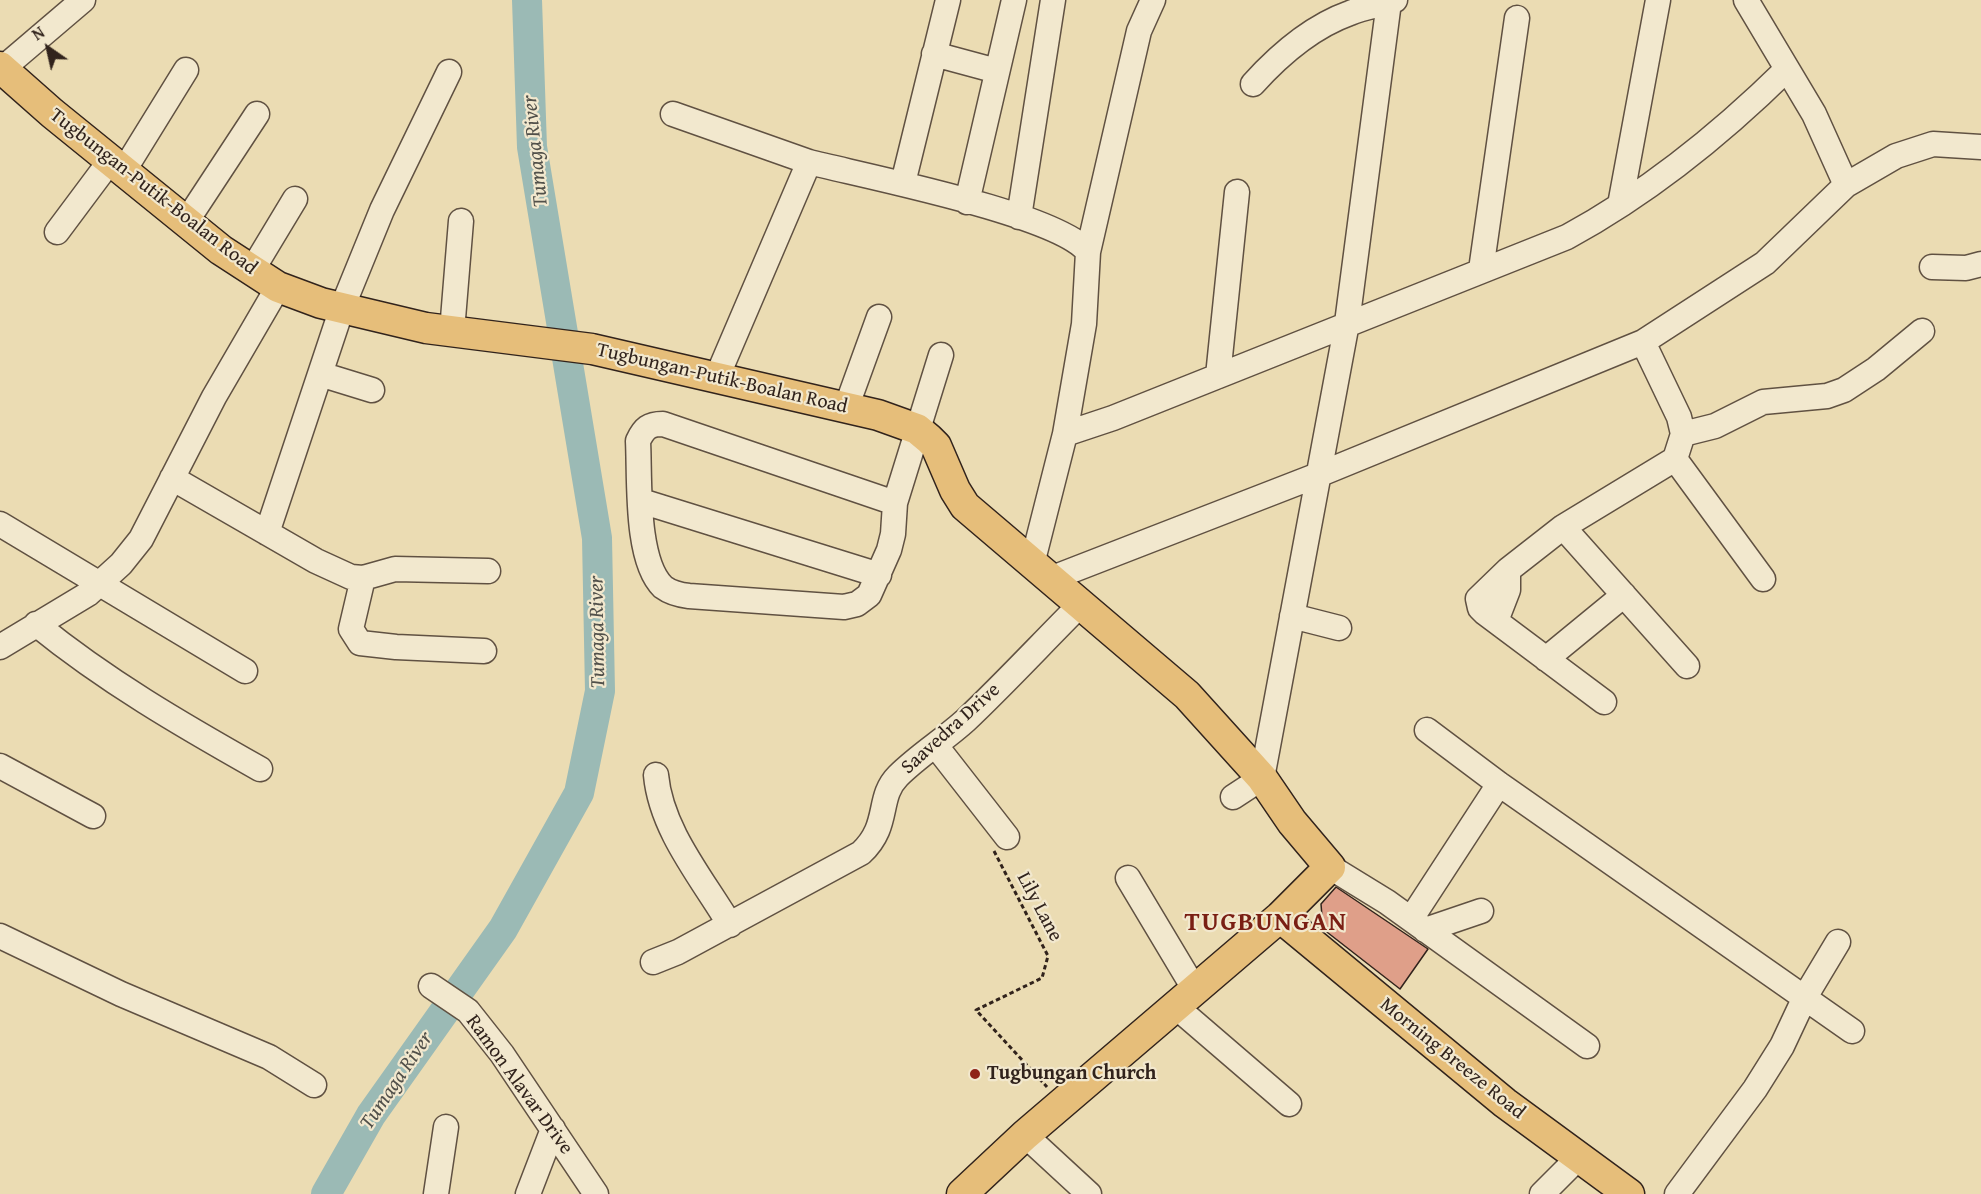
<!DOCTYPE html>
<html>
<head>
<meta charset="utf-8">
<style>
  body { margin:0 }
  #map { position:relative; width:1981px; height:1194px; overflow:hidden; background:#ebdcb3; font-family:"Gentium Book Plus",serif }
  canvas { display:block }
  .north { position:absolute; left:18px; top:18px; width:60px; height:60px; -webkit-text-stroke:4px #f2e8ce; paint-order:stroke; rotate:326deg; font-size:16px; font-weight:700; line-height:24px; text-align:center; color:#31231c }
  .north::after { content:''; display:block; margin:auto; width:21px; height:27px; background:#31231c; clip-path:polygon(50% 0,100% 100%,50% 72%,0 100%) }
</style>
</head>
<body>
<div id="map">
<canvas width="1981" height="1194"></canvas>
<div class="north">N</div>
</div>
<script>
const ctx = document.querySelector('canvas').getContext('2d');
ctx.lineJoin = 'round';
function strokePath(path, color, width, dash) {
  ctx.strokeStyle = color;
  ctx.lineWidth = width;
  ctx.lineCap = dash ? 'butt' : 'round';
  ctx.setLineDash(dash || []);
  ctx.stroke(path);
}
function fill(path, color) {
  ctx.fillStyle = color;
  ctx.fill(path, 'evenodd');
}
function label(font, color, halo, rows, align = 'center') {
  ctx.font = font + ' "Gentium Book Plus",serif';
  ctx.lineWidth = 4.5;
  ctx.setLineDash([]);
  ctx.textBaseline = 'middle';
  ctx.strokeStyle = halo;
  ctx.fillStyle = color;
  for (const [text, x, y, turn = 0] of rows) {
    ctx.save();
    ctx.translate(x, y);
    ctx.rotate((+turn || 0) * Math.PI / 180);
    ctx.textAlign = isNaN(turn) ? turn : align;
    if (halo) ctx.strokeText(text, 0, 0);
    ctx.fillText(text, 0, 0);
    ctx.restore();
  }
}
const river = new Path2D(`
  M326,1194L371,1115L503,929L579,793L600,691L597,538L532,147L527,0`);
const building = new Path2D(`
  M1336,887L1428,949L1400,989L1323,929L1321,904Z`);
const path = new Path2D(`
  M994,851L1048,956L1042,978L976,1010L1047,1087`);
const minor = new Path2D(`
  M1746,0L1814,114L1846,185
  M934,54L997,71
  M2,69L83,0
  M1253,84C1280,54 1311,27 1350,13C1364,7 1380,5 1395,0
  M673,114L809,162L717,377
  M809,162C864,176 1058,214 1088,252L1084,324L1065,434L1032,564
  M123,172L186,70
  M903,183L948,0
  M967,202L1014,0
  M1620,205L1658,0
  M1019,217L1053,0
  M186,222L257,114
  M57,232L110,161
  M1088,252L1139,31L1153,0
  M1932,267L1966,268L1981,264
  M1481,270L1517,18
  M251,272L295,199
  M452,331L461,221
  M320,374L372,390
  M1218,376L1237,192
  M846,408L879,317
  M1065,434L1113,418L1567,237C1648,193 1722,133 1787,69
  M1683,434L1715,426L1763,402L1827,396L1844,390L1876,369L1922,331
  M1675,459L1763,579
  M172,478L316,561L351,577L363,578L351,629L360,643L396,647L484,651
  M641,501L879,575
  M895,503L663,424C649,424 644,428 638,441C640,478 635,560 663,587C671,593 680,595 689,596L844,607L857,604L869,595L889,550L893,534L895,503L941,355
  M0,524L245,671
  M1563,527L1687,666
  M267,533L342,308L382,210L449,72
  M363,578L395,569L488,571
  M1050,579L1318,475L1643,342L1765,263L1846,185L1896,156L1933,144L1981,147
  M1292,616L1339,628
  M1496,621L1508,590V570
  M36,624C106,681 182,725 260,769
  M0,647L88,594L121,564L141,539L214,397L278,287
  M1546,659L1624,595
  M1604,702L1485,613L1480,608L1478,599L1508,570L1563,527L1675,459L1683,434L1679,417L1643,342
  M1427,730L1499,784L1852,1031
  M936,746L1007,837
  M0,766L93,816
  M656,775C661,830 702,878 730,925
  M1233,797L1262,778L1347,323L1389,2
  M1330,867L1387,902L1587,1046
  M1128,878L1195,990
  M1411,919L1499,784
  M1425,930L1481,911
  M0,936L121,994L269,1057L314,1085
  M653,962L678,952L861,853C891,825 876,798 898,776C919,755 944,740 966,720C1005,683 1042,643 1080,605
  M431,986L468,1011L502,1054L596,1194
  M1175,1006L1289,1104
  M1025,1135L1089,1194
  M436,1194L446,1127
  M528,1194L553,1129
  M1542,1194L1578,1158
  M1677,1194L1755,1089L1782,1046L1805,997L1838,942`);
const major = new Path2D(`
  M0,67L52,113L221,250L278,287L321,303L426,328L592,349L878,415L917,429L929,439L936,446L955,490L965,506L1187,695L1262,778L1292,822L1330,867L1280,917L1025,1135L962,1194
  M1280,917L1505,1103L1629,1194`);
const markers = [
  [975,1074,6,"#8f2418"]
];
const streetNames = [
  ["Tugbungan-Putik-Boalan Road",153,192,38],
  ["Tugbungan-Putik-Boalan Road",722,379,13],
  ["Saavedra Drive",951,729,-42],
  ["Lily Lane",1039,907,62],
  ["Morning Breeze Road",1452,1059,39],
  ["Ramon Alavar Drive",519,1085,54]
];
const poiNames = [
  ["Tugbungan Church",987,1074]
];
const waterNames = [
  ["Tumaga River",536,151,-96],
  ["Tumaga River",598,632,-91],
  ["Tumaga River",397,1081,-56]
];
const districtNames = [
  ["TUGBUNGAN",1266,923]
];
strokePath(river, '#9bbab5', 30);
fill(building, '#df9f89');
strokePath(building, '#31231c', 1.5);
strokePath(minor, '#605142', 27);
strokePath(major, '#31231c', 33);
strokePath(path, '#31231c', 3, [4.5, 3]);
strokePath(minor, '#f2e8ce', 24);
strokePath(major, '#e6be7a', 30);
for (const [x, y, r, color] of markers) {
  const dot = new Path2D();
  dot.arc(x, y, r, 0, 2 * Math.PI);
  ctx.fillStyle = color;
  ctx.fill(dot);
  strokePath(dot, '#f2e8ce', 2);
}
label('20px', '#31231c', '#f2e8ce', streetNames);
label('bold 20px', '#31231c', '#f2e8ce', poiNames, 'left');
label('italic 21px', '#51504a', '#f2e8ce', waterNames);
ctx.letterSpacing = '1.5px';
label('bold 26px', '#7a1f14', '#f2e8ce', districtNames);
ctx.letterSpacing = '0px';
</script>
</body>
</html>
